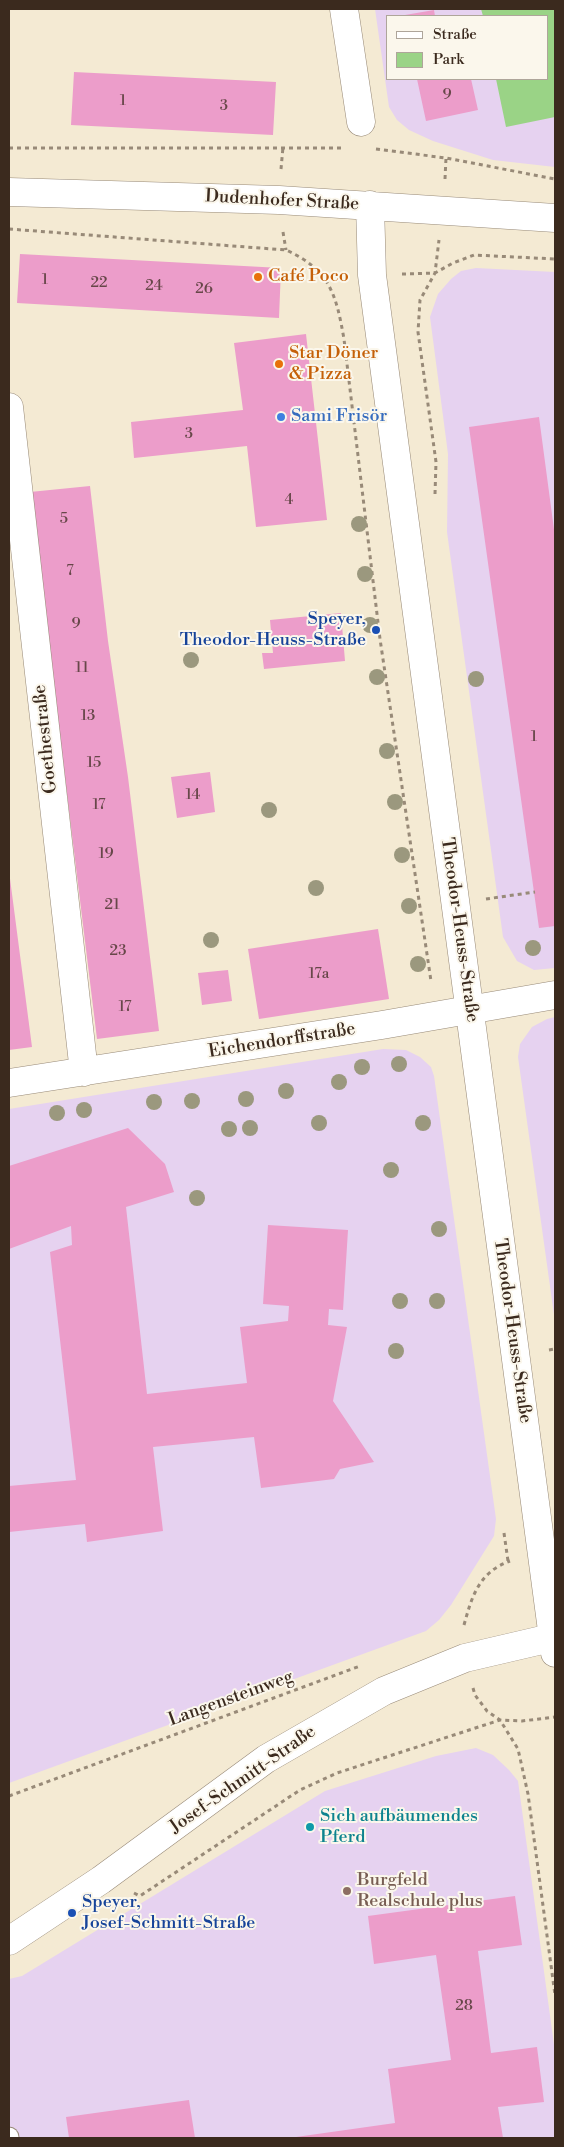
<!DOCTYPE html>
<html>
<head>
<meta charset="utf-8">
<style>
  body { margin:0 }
  #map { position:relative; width:564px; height:2147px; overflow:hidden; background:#f4ead3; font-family:"Libre Bodoni",serif }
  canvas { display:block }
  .frame { position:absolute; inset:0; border:10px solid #3b2a1e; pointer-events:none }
  .legend { position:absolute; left:386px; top:15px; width:162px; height:65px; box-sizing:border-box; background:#fbf7ec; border:1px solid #aea59a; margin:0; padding:6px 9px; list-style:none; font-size:15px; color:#3b2a1e }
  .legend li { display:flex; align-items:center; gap:10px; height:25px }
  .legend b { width:25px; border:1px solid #aea59a }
</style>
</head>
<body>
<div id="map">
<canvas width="564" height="2147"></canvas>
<div class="frame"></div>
<ul class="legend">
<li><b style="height:6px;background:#fff"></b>Straße</li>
<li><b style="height:14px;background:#9ad386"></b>Park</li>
</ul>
</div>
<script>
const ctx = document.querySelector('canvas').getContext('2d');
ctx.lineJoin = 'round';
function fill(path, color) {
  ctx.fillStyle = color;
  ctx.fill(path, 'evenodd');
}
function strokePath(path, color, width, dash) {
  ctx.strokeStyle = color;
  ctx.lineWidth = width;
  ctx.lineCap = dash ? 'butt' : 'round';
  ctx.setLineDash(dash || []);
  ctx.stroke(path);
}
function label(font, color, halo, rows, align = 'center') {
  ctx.font = font + ' "Libre Bodoni",serif';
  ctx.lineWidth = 4;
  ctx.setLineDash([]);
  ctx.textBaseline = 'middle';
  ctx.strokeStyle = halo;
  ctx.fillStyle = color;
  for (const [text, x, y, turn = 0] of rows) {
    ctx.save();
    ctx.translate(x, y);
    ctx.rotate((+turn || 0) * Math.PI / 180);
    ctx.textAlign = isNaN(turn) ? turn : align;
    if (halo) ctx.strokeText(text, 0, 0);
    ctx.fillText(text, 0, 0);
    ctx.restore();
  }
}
const built = new Path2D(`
  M375,9H555V167L493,160L433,141L409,130L397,120L389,107ZM388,16H548V79H388Z
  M476,268L555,272V968L534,970L517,961L503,937L447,532L448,454L430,317L438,294L451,279L461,271Z
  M555,1017V1322L518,1057L520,1044L532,1027L547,1019Z
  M383,1049L406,1050L420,1057L431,1067L434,1076L496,1519L494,1536L451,1605L439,1620L426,1631L9,1783V1109Z
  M476,1748L493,1755L509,1770L518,1781L555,2052V2138H9V1979L22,1976L325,1791L436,1756Z`);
const green = new Path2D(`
  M481,9H555V117L506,127L496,79H548V16H483Z`);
const building = new Path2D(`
  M434,10L435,16H405V15Z
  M74,72L276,82L273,135L71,125Z
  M417,79H471L478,110L426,121Z
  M20,254L281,268L279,318L17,303Z
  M306,334L327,520L256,527L247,446L134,458L131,422L243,410L234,343Z
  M539,417L555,537V926L539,928L469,427Z
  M90,486L108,641L128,777L159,1031L97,1039L30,492Z
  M341,613L345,661L264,669L262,653H273L270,620Z
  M210,772L215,812L177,818L171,777Z
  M9,871L32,1047L9,1050Z
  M378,929L389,999L259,1019L248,949Z
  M228,970L232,1001L202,1005L198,973Z
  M128,1128L165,1164L174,1192L126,1207L147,1394L247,1383L240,1327L288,1321L289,1306L263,1304L268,1225L348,1230L343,1310L329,1309L328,1325L347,1327L333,1401L374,1462L340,1469L334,1479L261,1488L254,1437L153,1447L163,1531L87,1542L85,1524L9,1532V1486L76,1480L50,1252L72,1245L71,1226L9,1249V1166Z
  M515,1896L522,1945L478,1951L491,2053L537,2047L544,2102L498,2107L503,2138H289L395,2123L388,2069L451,2060L436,1955L374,1964L368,1916Z
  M189,2100L195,2138H69L66,2117Z`);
const path = new Path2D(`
  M9,148H342
  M376,149L446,158L555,179
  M281,169L283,147
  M445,179L446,158
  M9,229L286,250C330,270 336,294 344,339L380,639L431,981
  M283,232L286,250
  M402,274L435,273L453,263L474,255L555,259
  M325,277L341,276
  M435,494L436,462L418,332L420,300L435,273L439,240
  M486,899L535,892
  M549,1350L555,1349
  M504,1533L508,1561
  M464,1625C472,1596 479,1572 510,1561
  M473,1688L475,1695L487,1711L500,1720L518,1749L528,1794L555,1995
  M9,1796L360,1666
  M134,1893L140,1896L300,1790L337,1773L500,1720L522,1721L555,1717`);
const lane = new Path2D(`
  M9,2137V2138`);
const street = new Path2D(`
  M344,9L361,122
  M9,407L84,1072
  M9,1083L382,1025L555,995
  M9,1941L101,1880L266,1759L384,1691L465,1658L555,1637`);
const secondary = new Path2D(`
  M9,192L279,200L555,218
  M370,205L372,275L555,1653`);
const trees = [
  [359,524],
  [365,574],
  [370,625],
  [191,660],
  [377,677],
  [476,679],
  [387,751],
  [395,802],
  [269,810],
  [402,855],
  [316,888],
  [409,906],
  [211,940],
  [533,948],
  [418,964],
  [399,1064],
  [362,1067],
  [339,1082],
  [286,1091],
  [246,1099],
  [192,1101],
  [154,1102],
  [84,1110],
  [57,1113],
  [319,1123],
  [423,1123],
  [250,1128],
  [229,1129],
  [391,1170],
  [197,1198],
  [439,1229],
  [400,1301],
  [437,1301],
  [396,1351]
];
const markers = [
  [258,277,5,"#e8710a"],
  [279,364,5,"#e8710a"],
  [281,417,5,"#3f7fe0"],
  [376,630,5,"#1a4fb4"],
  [310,1827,5,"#0f9aa8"],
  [347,1891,5,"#8d6e63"],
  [72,1913,5,"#1a4fb4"]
];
const numberNames = [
  ["9",447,95],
  ["1",123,101],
  ["3",224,106],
  ["1",45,280],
  ["22",99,283],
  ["24",154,286],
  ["26",204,289],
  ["3",189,434],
  ["4",289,500],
  ["5",64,519],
  ["7",70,571],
  ["9",76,624],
  ["11",82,668],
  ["13",88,716],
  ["1",534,737],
  ["15",94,763],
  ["14",193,795],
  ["17",99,805],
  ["19",106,854],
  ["21",112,905],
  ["23",118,951],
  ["17a",319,974],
  ["17",125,1007],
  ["28",464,2006]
];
const streetNames = [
  ["Dudenhofer Straße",282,201,3],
  ["Goethestraße",46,739,-96],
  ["Theodor-Heuss-Straße",459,930,82],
  ["Eichendorffstraße",282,1041,-9],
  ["Theodor-Heuss-Straße",512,1331,82],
  ["Langensteinweg",231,1699,-20],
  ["Josef-Schmitt-Straße",243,1780,-35]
];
const foodNames = [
  ["Café Poco",268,277],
  ["Star Döner",289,354],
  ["& Pizza",289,375]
];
const shopNames = [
  ["Sami Frisör",291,417]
];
const transitNames = [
  ["Speyer,",366,620],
  ["Theodor-Heuss-Straße",366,641],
  ["Speyer,",82,1903,"left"],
  ["Josef-Schmitt-Straße",82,1924,"left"]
];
const cultureNames = [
  ["Sich aufbäumendes",320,1817],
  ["Pferd",320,1838]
];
const educationNames = [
  ["Burgfeld",357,1881],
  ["Realschule plus",357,1902]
];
fill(built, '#e6d2f0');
fill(green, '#9ad386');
fill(building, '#ec9dca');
strokePath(lane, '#988a78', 21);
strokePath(street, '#988a78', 29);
strokePath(secondary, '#988a78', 29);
strokePath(path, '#988a78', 3, [4, 4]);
strokePath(lane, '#fff', 19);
strokePath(street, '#fff', 28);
strokePath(secondary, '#fff', 28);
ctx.fillStyle = '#9b987e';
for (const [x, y] of trees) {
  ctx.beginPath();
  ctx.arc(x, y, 8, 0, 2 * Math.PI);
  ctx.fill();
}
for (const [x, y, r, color] of markers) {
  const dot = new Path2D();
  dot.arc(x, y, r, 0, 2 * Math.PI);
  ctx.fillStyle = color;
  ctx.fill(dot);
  strokePath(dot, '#fbf7ec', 2);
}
label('15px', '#674749', null, numberNames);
label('18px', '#3b2a1e', '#fbf7ec', streetNames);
label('18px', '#c56008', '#fbf7ec', foodNames, 'left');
label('18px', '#366cbe', '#fbf7ec', shopNames, 'left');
label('18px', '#164399', '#fbf7ec', transitNames, 'right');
label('18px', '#0d838f', '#fbf7ec', cultureNames, 'left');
label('18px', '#785e54', '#fbf7ec', educationNames, 'left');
</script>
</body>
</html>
